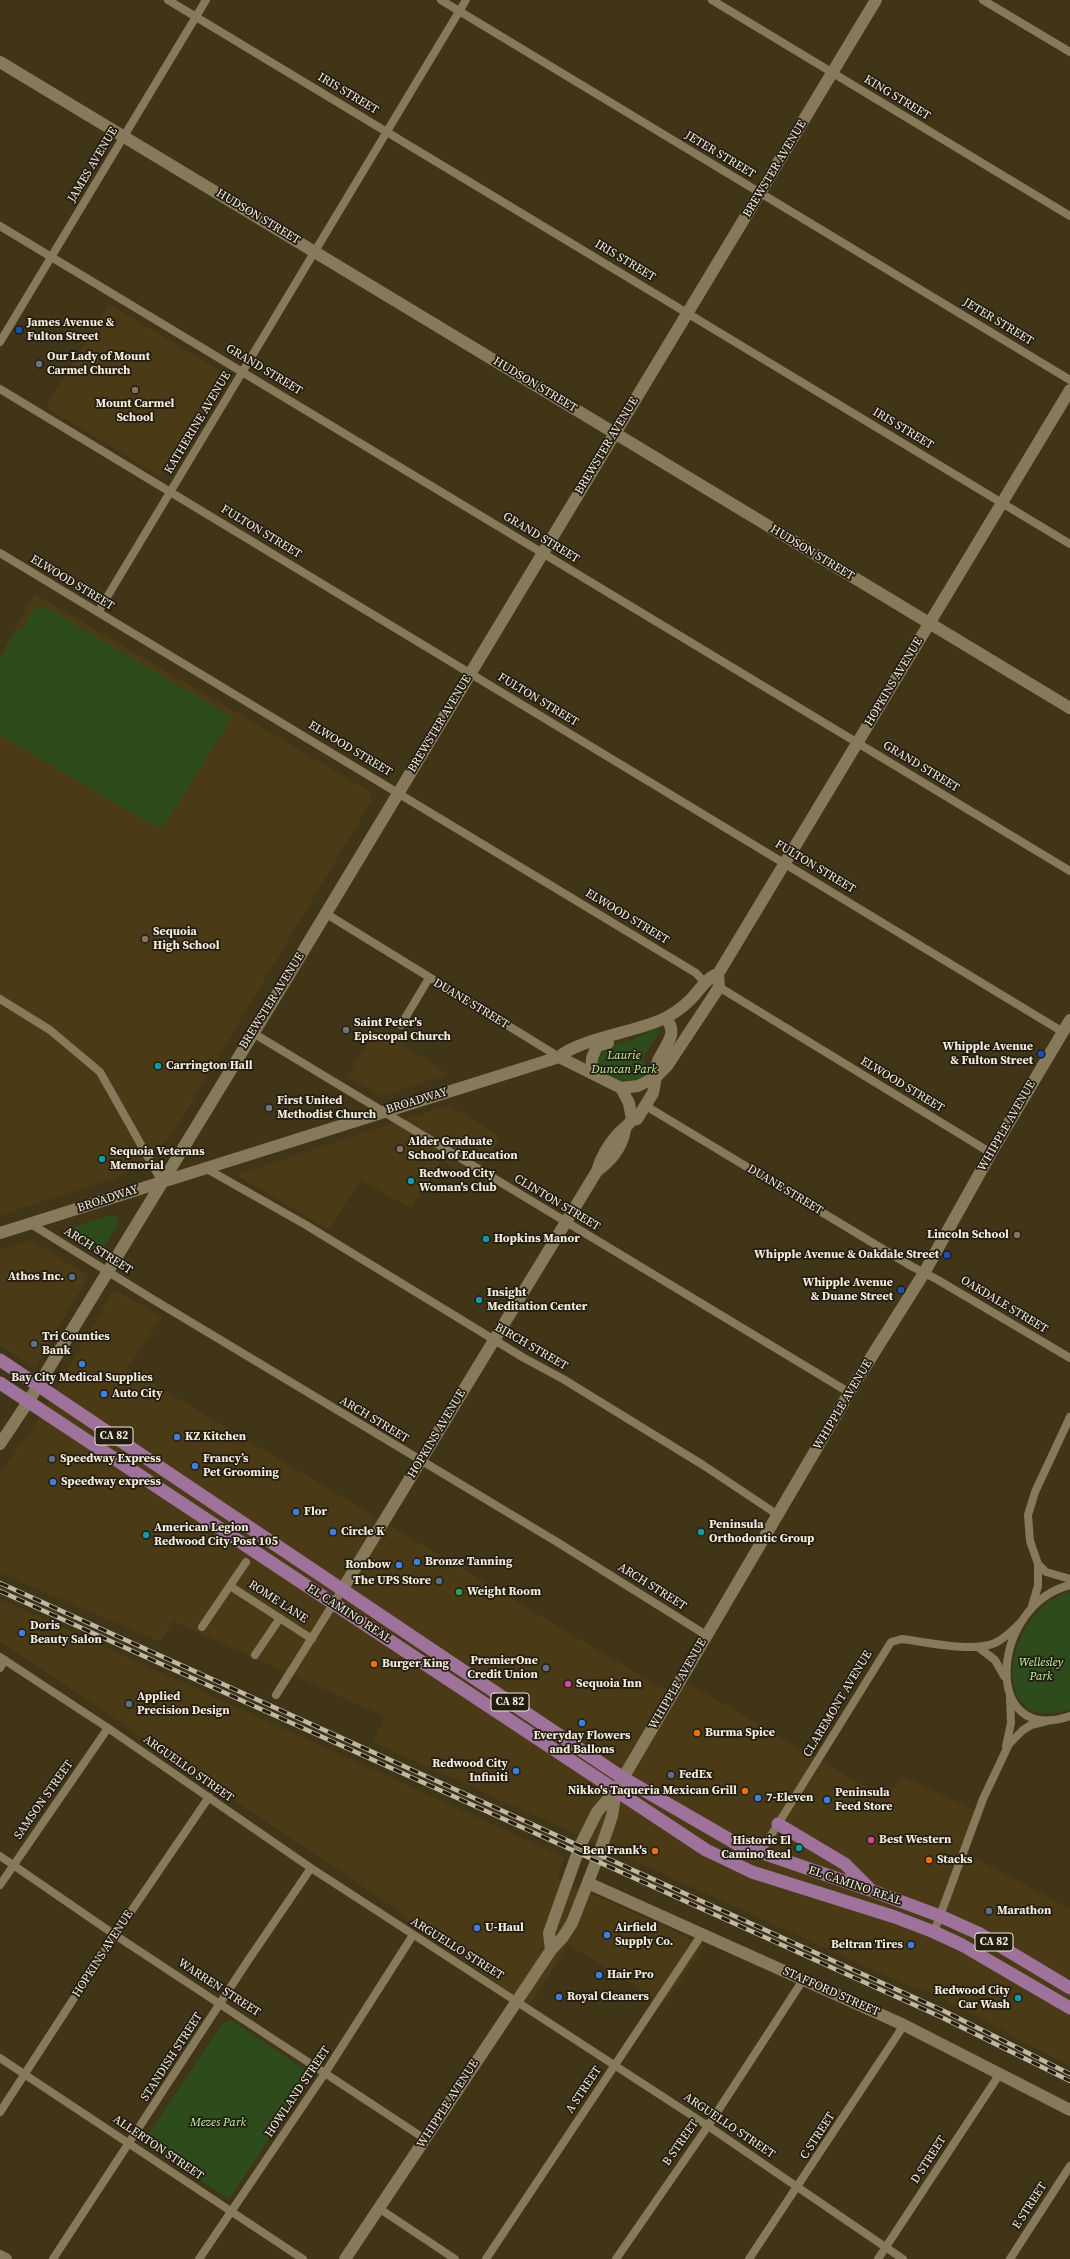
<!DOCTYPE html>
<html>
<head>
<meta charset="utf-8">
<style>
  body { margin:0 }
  canvas { display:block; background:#413518 }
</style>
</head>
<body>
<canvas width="1070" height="2259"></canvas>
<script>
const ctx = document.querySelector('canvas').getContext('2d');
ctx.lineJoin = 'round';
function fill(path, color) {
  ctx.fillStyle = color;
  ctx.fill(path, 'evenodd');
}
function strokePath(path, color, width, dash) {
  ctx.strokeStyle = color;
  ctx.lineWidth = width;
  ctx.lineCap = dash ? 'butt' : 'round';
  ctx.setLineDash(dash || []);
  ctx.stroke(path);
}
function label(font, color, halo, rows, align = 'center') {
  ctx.font = font + ' "Source Serif 4",serif';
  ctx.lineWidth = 3.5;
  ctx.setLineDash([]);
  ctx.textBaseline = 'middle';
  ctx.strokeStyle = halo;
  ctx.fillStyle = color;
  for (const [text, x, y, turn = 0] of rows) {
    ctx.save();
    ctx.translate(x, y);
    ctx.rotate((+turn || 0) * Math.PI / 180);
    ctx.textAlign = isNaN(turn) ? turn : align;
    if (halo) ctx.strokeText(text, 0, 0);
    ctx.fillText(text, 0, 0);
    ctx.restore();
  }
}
const built = new Path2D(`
  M109,304L225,374L162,477L46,407Z
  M35,594L369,791L372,800L171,1136L163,1144L143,1162L116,1178L0,1215V656Z
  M376,1028L448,1074L382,1096L347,1077Z
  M449,1105L500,1137L473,1180L441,1160L411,1208L360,1180L329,1230L237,1175Z
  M31,1240L88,1276L35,1368L0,1345V1249Z
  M114,1290L162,1317L127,1368L663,1689L689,1684L886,1799L902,1776L976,1811L960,1850L1070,1909V2066L934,1994L907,1985L373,1742L386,1717L173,1621L160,1642L0,1573V1474L37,1421Z
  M0,1599L564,1857L557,1878L704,1945L664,2004L568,1944L529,2006L403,1914L0,1641Z`);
const green = new Path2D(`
  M43,606L232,717L165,825L156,827L0,735V658L18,628L22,630L35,608Z
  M656,1028L660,1030L643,1058L648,1071C646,1074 643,1079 640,1081C624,1089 597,1077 598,1058L608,1047L634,1039Z
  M111,1215L116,1217L118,1223L102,1250L91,1249L70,1235L73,1227Z
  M1070,1592V1709C986,1738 1002,1610 1070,1592Z
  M231,2020L307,2071L308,2081L229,2199L143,2142L222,2024Z`);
const street = new Path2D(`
  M168,0L1070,544
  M441,0L1070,380
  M712,0L1070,216
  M983,0L1070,52
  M0,226L1070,871
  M0,342L206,0
  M0,389L1063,1032
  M0,553L696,973L705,983
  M98,612L466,0
  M325,913L559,1057
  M719,987L991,1153
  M0,999L50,1030L100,1072L162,1182
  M401,1025L429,978
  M253,1033L850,1393
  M646,1106L911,1266L938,1280L1070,1358
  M207,1169L306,1225L524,1358L563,1379L703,1465L778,1515
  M31,1224L149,1297L557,1542L706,1635
  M1070,1417L1035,1492L1028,1515L1030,1541L1038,1564L1046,1572L1070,1579
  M1070,1585C990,1605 981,1747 1070,1716
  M230,1586L312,1639
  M1032,1606L1038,1586V1564
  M202,1627L246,1562
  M978,1647L995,1660L1004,1676
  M255,1655L280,1618
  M0,1657L108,1728L311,1868L708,2126L903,2259
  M0,1668L5,1660
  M276,1695L342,1590
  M1006,1746L1011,1723L1010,1698
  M760,1853L891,1642L902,1639C928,1642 971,1653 995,1643C1006,1638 1014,1629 1022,1621
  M0,1856L115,1935L425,2139
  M0,1885L108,1728
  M934,1932L983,1799L1009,1744L1023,1730L1031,1725L1051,1720
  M0,2058L303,2259
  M0,2112L115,1935L209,1797
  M380,2209L455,2259
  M53,2259L247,1962L311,1868
  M199,2259L325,2073L413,1935
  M486,2259L702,1934
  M616,2259L708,2126L803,1980
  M749,2259L904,2025
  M878,2259L999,2075
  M1010,2259L1070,2166`);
const secondary = new Path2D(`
  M0,62L1070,708
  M559,1057L621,1088L629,1103L632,1120
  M591,1073L592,1058L597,1046L608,1043
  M621,1088L638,1086L656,1077C657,1072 656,1066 658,1061C665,1045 680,1033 665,1018
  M597,1171C612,1160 622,1148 625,1130
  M0,1233L559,1057C578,1039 637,1032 665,1018C673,1014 683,1007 690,1000C699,992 706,977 718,974
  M0,1444L30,1399L287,978L876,0
  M342,1590L597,1171C601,1158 608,1145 617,1135C622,1129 627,1127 632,1120L637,1119L653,1093L656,1077L667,1066L714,995L719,987L718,974L1070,390
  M588,1883L904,2025L1070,2110
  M551,1950L549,1933L580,1846L597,1812L616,1790L855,1383L924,1273L991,1153L1070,1020
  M0,2256L6,2259
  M345,2259L551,1950L563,1937L572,1923L599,1854L612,1816L616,1790`);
const primary = new Path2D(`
  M0,1360L623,1778L737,1844L870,1890L940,1916L980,1934L1070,1988
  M0,1383L706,1850L752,1872L895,1917L934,1932L962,1945L1070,2008
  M778,1824L845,1864L869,1888`);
const rail = new Path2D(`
  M0,1583L944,2011L1070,2074
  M0,1591L941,2017L1070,2081`);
const markers = [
  [19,330,4,"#1a4fb4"],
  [39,364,4,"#6b7280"],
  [135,390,4,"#8d6e63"],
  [145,939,4,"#8d6e63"],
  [346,1030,4,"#6b7280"],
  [1041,1054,4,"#1a4fb4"],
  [158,1066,4,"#0f9aa8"],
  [269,1108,4,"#6b7280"],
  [400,1149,4,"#8d6e63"],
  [102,1159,4,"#0f9aa8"],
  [411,1181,4,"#0f9aa8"],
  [1017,1235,4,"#8d6e63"],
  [486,1239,4,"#0f9aa8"],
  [947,1255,4,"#1a4fb4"],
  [72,1277,4,"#5c6f8a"],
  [901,1290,4,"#1a4fb4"],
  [479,1300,4,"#0f9aa8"],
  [34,1344,4,"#5c6f8a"],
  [82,1364,4,"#3f7fe0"],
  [104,1394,4,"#3f7fe0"],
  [177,1437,4,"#3f7fe0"],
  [52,1459,4,"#5c6f8a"],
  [195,1466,4,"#3f7fe0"],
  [53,1482,4,"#3f7fe0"],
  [296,1512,4,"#3f7fe0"],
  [333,1532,4,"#3f7fe0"],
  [701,1532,4,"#0f9aa8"],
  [146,1535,4,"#0f9aa8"],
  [417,1562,4,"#3f7fe0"],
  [399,1565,4,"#3f7fe0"],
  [439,1581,4,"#5c6f8a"],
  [459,1592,4,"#2e9e5b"],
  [22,1633,4,"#3f7fe0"],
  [374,1664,4,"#e8710a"],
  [546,1668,4,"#5c6f8a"],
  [568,1684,4,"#d1479c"],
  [129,1704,4,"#5c6f8a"],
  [582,1723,4,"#3f7fe0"],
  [697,1733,4,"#e8710a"],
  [516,1771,4,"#3f7fe0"],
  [671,1775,4,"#5c6f8a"],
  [745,1791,4,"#e8710a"],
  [758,1798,4,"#3f7fe0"],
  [827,1800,4,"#3f7fe0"],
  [871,1840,4,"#d1479c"],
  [799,1848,4,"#0f9aa8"],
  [655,1851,4,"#e8710a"],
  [929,1860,4,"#e8710a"],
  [989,1911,4,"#5c6f8a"],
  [477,1928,4,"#3f7fe0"],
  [607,1935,4,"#3f7fe0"],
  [911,1945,4,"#3f7fe0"],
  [599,1975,4,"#3f7fe0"],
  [559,1997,4,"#3f7fe0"],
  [1018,1998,4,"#0f9aa8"]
];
const shields = [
  [114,1436,38],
  [510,1702,38],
  [994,1942,38]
];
const shieldNames = [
  ["CA 82",114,1436],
  ["CA 82",510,1702],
  ["CA 82",994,1942]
];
const streetNames = [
  ["IRIS STREET",348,94,31],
  ["KING STREET",897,98,31],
  ["JETER STREET",720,155,31],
  ["JAMES AVENUE",93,165,-59],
  ["BREWSTER AVENUE",775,169,-59],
  ["HUDSON STREET",258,217,31],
  ["IRIS STREET",625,261,31],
  ["JETER STREET",998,322,31],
  ["GRAND STREET",264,370,31],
  ["HUDSON STREET",535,385,31],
  ["KATHERINE AVENUE",198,423,-59],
  ["IRIS STREET",903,429,31],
  ["BREWSTER AVENUE",607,446,-59],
  ["FULTON STREET",261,532,31],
  ["GRAND STREET",541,538,31],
  ["HUDSON STREET",812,553,31],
  ["ELWOOD STREET",72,583,31],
  ["HOPKINS AVENUE",894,682,-59],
  ["FULTON STREET",538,700,31],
  ["BREWSTER AVENUE",440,724,-59],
  ["ELWOOD STREET",350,749,31],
  ["GRAND STREET",921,767,31],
  ["FULTON STREET",815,867,31],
  ["ELWOOD STREET",627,917,31],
  ["BREWSTER AVENUE",272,1001,-58],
  ["DUANE STREET",471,1004,31],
  ["ELWOOD STREET",902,1085,31],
  ["BROADWAY",417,1101,-17],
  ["WHIPPLE AVENUE",1007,1126,-60],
  ["DUANE STREET",785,1190,31],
  ["BROADWAY",108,1199,-18],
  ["CLINTON STREET",557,1203,31],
  ["ARCH STREET",98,1251,32],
  ["OAKDALE STREET",1004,1305,31],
  ["BIRCH STREET",531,1347,30],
  ["WHIPPLE AVENUE",843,1405,-59],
  ["ARCH STREET",374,1420,31],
  ["HOPKINS AVENUE",437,1434,-59],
  ["ARCH STREET",652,1587,32],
  ["ROME LANE",278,1602,33],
  ["EL CAMINO REAL",349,1614,33],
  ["WHIPPLE AVENUE",678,1684,-60],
  ["CLAREMONT AVENUE",838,1704,-59],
  ["ARGUELLO STREET",188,1769,35],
  ["SAMSON STREET",44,1800,-55],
  ["EL CAMINO REAL",855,1886,19],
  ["ARGUELLO STREET",457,1949,32],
  ["HOPKINS AVENUE",103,1954,-57],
  ["WARREN STREET",219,1988,33],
  ["STAFFORD STREET",831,1992,24],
  ["STANDISH STREET",172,2057,-57],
  ["A STREET",584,2090,-56],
  ["HOWLAND STREET",298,2092,-56],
  ["WHIPPLE AVENUE",448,2104,-57],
  ["ARGUELLO STREET",729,2126,34],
  ["C STREET",818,2136,-57],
  ["B STREET",681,2143,-55],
  ["ALLERTON STREET",158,2148,34],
  ["D STREET",929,2160,-57],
  ["E STREET",1030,2206,-57]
];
const poiNames = [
  ["James Avenue &",27,323],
  ["Fulton Street",27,337],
  ["Our Lady of Mount",47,357],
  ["Carmel Church",47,371],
  ["Mount Carmel",135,404,"center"],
  ["School",135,418,"center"],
  ["Sequoia",153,932],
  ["High School",153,946],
  ["Saint Peter's",354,1023],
  ["Episcopal Church",354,1037],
  ["Whipple Avenue",1033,1047,"right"],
  ["& Fulton Street",1033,1061,"right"],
  ["Carrington Hall",166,1066],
  ["First United",277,1101],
  ["Methodist Church",277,1115],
  ["Alder Graduate",408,1142],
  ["School of Education",408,1156],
  ["Sequoia Veterans",110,1152],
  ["Memorial",110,1166],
  ["Redwood City",419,1174],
  ["Woman's Club",419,1188],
  ["Lincoln School",1009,1235,"right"],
  ["Hopkins Manor",494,1239],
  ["Whipple Avenue & Oakdale Street",939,1255,"right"],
  ["Athos Inc.",64,1277,"right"],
  ["Whipple Avenue",893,1283,"right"],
  ["& Duane Street",893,1297,"right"],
  ["Insight",487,1293],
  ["Meditation Center",487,1307],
  ["Tri Counties",42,1337],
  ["Bank",42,1351],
  ["Bay City Medical Supplies",82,1378,"center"],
  ["Auto City",112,1394],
  ["KZ Kitchen",185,1437],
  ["Speedway Express",60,1459],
  ["Francy’s",203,1459],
  ["Pet Grooming",203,1473],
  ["Speedway express",61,1482],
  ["Flor",304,1512],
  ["Peninsula",709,1525],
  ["Orthodontic Group",709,1539],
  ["American Legion",154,1528],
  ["Redwood City Post 105",154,1542],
  ["Circle K",341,1532],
  ["Bronze Tanning",425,1562],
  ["Ronbow",391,1565,"right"],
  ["The UPS Store",431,1581,"right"],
  ["Weight Room",467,1592],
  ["Doris",30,1626],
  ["Beauty Salon",30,1640],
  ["PremierOne",538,1661,"right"],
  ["Credit Union",538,1675,"right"],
  ["Burger King",382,1664],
  ["Sequoia Inn",576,1684],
  ["Applied",137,1697],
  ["Precision Design",137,1711],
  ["Burma Spice",705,1733],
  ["Everyday Flowers",582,1736,"center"],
  ["and Ballons",582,1750,"center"],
  ["Redwood City",508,1764,"right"],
  ["Infiniti",508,1778,"right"],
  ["FedEx",679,1775],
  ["Nikko's Taqueria Mexican Grill",737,1791,"right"],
  ["Peninsula",835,1793],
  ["Feed Store",835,1807],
  ["7-Eleven",766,1798],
  ["Best Western",879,1840],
  ["Historic El",791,1841,"right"],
  ["Camino Real",791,1855,"right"],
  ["Ben Frank's",647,1851,"right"],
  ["Stacks",937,1860],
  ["Marathon",997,1911],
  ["U-Haul",485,1928],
  ["Airfield",615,1928],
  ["Supply Co.",615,1942],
  ["Beltran Tires",903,1945,"right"],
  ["Hair Pro",607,1975],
  ["Redwood City",1010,1991,"right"],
  ["Car Wash",1010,2005,"right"],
  ["Royal Cleaners",567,1997]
];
const parkNames = [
  ["Laurie",624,1056],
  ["Duncan Park",624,1070],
  ["Wellesley",1041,1663],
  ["Park",1041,1677],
  ["Mezes Park",218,2123]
];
fill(built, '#4a3b16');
fill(green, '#2d4b1b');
strokePath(street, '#877a5b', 8);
strokePath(secondary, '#877a5b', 12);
strokePath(primary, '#9e729b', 13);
strokePath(rail, '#c1b8a4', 4.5);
strokePath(rail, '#231d11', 3, [9]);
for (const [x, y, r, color] of markers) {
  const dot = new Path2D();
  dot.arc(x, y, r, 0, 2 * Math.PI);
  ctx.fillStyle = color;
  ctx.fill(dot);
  strokePath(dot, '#231d11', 1.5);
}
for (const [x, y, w] of shields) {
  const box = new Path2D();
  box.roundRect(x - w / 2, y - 9, w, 18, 3);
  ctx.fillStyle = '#231d11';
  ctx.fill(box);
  strokePath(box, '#f3ebdb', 1);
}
label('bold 11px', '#f3ebdb', null, shieldNames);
label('12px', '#f3ebdb', '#231d11', streetNames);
label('bold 12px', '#f3ebdb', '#231d11', poiNames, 'left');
label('italic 12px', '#bdf3a1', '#231d11', parkNames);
</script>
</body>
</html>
